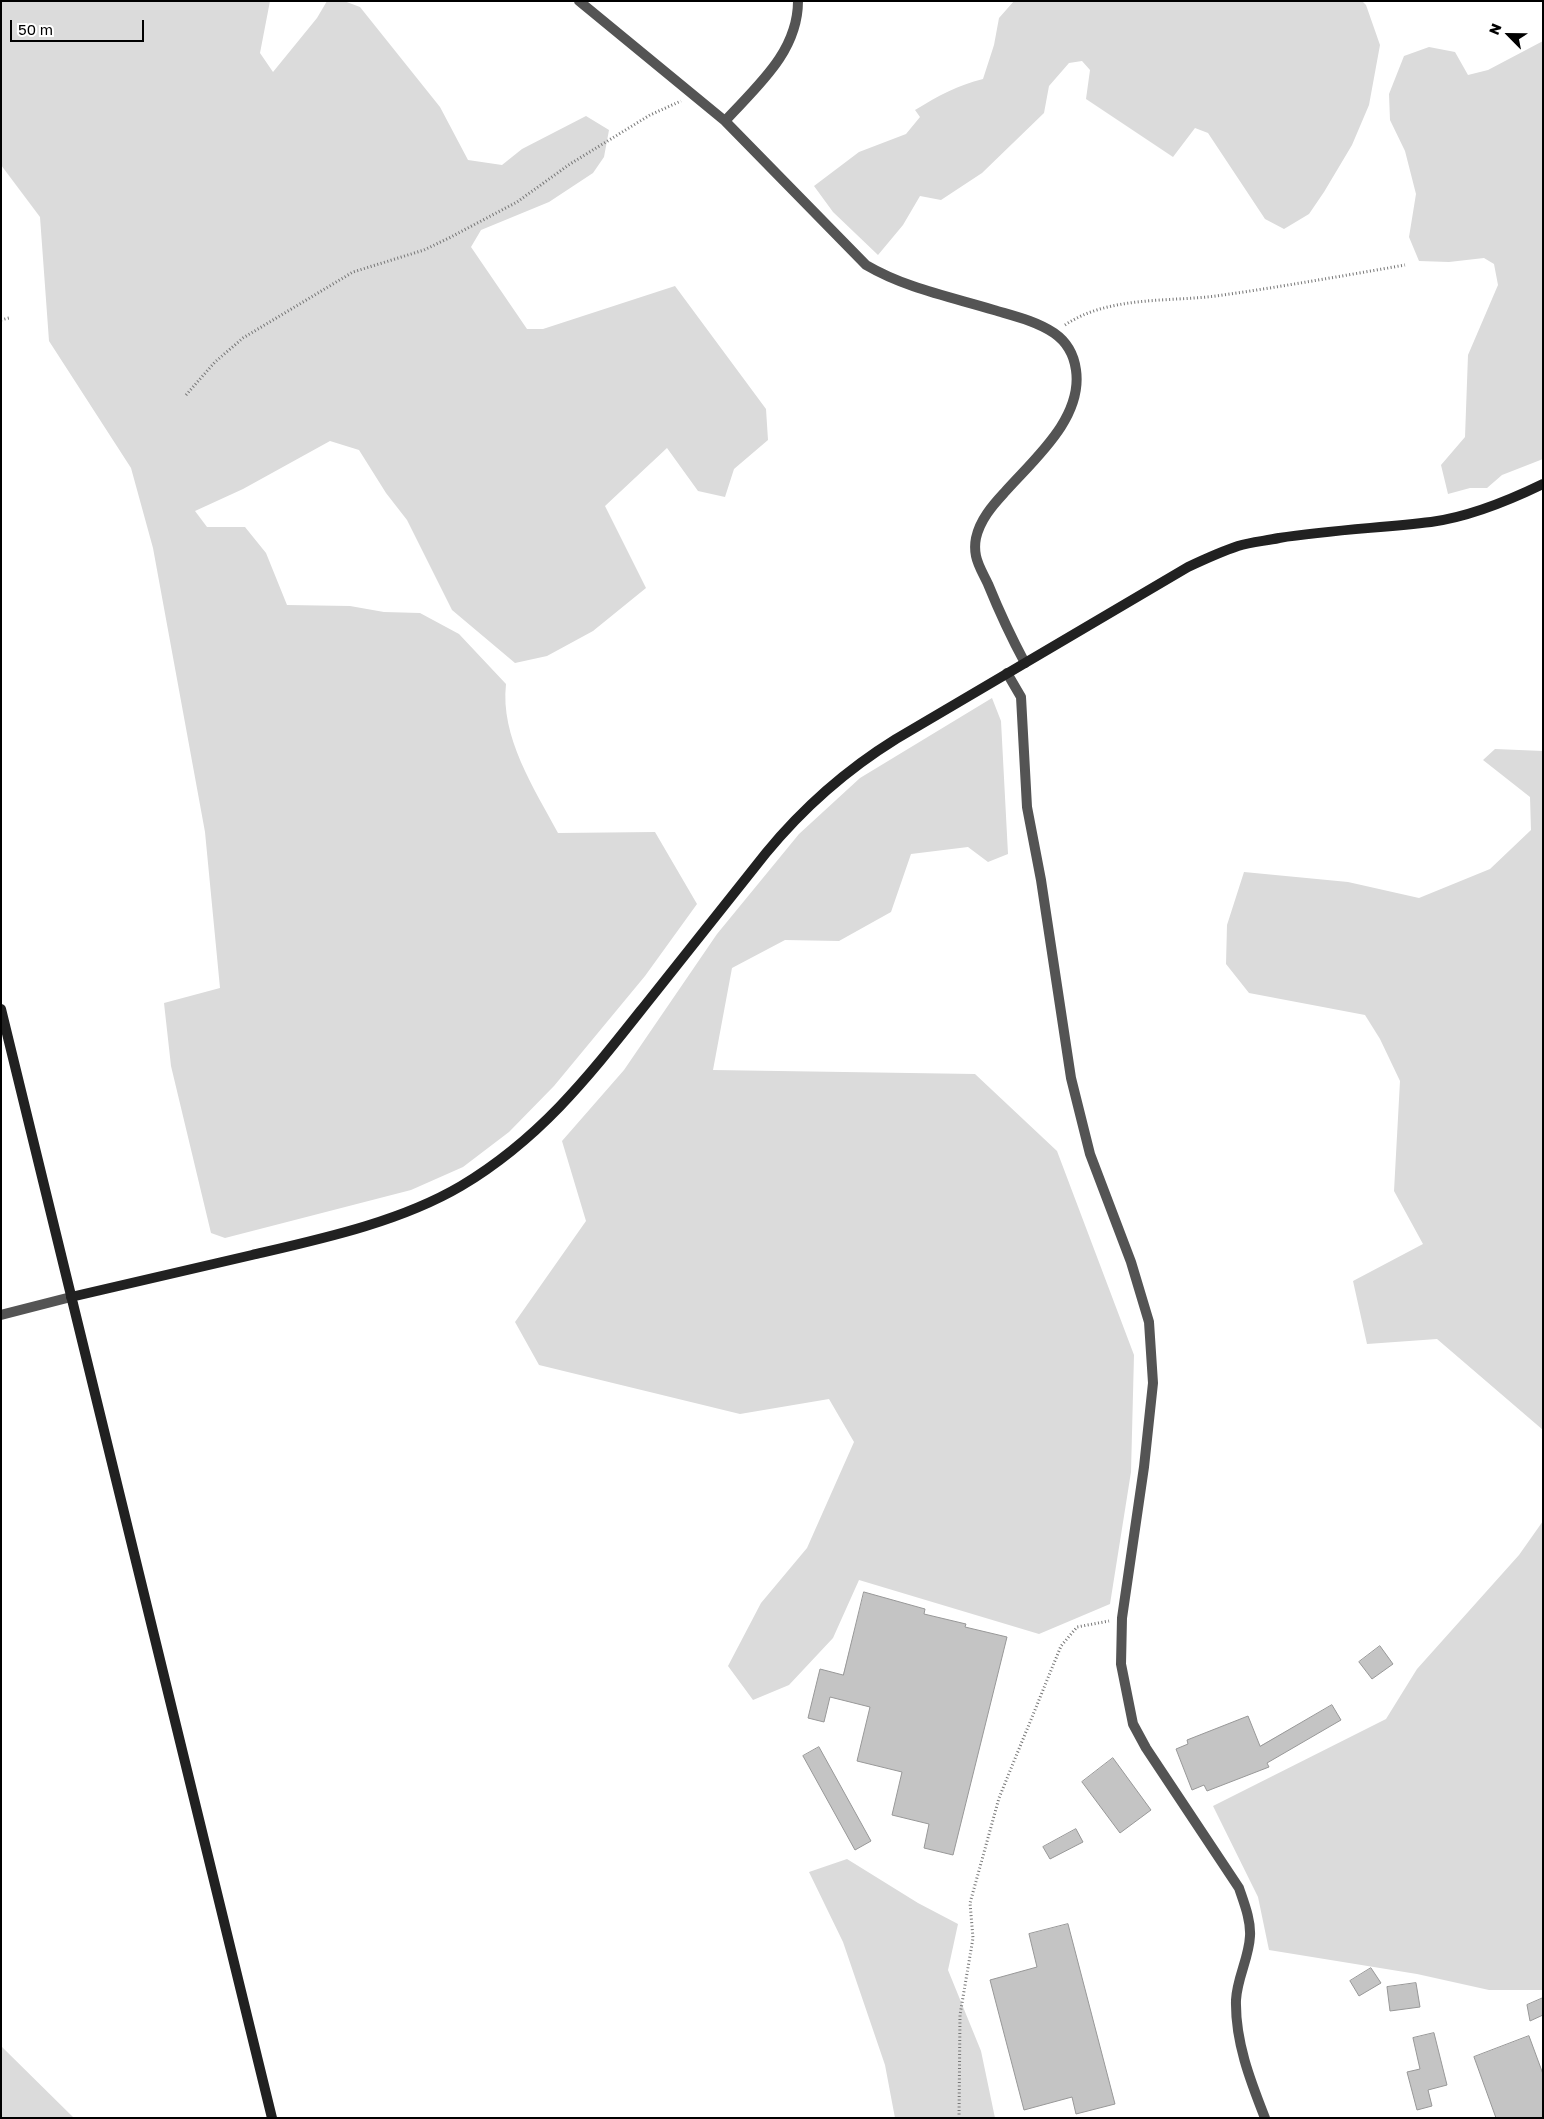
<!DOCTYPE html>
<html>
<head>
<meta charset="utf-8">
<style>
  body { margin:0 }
  #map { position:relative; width:1544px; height:2119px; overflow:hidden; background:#fff; font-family:"Golos Text",sans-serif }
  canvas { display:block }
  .frame { position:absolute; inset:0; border:2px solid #000; pointer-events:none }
  .north { position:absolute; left:1484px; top:10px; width:50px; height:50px; -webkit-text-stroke:4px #fff; paint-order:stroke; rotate:293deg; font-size:14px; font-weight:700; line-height:20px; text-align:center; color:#000 }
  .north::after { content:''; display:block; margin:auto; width:18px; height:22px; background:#000; clip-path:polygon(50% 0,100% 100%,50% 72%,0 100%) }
  .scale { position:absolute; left:10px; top:20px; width:134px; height:22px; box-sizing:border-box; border:2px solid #000; border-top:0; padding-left:6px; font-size:15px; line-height:18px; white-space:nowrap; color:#000; -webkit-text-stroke:4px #fff; paint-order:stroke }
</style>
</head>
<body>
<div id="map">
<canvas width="1544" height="2119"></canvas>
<div class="frame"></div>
<div class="north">N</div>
<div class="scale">50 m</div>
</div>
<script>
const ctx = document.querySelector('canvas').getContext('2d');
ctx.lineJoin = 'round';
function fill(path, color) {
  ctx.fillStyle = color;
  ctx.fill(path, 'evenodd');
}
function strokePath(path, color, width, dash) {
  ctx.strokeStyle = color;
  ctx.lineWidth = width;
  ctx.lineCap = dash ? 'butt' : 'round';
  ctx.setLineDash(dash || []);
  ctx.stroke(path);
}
const green = new Path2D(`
  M1,1H270L260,53L273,72L317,18L327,1H344L360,7L440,107L468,160L502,165L522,149L586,116L609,130L604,157L593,173L549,202L481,230L471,247L527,329H543L675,286L766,409L768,440L734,469L725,497L698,491L667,448L605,506L646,588L593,631L547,656L515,663L452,610L407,520L386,493L359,450L330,441L243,489L195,511L207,527H245L266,553L287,605L350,606L384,612L420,613L459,634L506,684C500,737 534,788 558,833L655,832L697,904L645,976L554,1086L509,1132L463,1167L411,1190L225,1238L211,1233L171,1066L164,1003L220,988L205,832L153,548L131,468L49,341L40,217L1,165Z
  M1014,1H1362L1366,5L1380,45L1369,105L1352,145L1324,192L1309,214L1284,229L1265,219L1208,133L1195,128L1173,157L1086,99L1090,70L1082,61L1069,63L1049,86L1044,113L982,173L941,200L920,196L903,225L878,255L833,212L814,186L859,152L906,134L920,117L915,110C938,96 958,85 983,79L994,45L999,18Z
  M1543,41V459L1502,475L1487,488H1470L1448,494L1441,465L1465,437L1468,355L1498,285L1494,264L1484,258L1449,262L1419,261L1409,237L1416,194L1405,151L1390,120L1389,94L1404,56L1429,47L1455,52L1468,75L1488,70Z
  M992,698L1001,721L1008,854L988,862L968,847L911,854L891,912L839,941L785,940L732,968L713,1070L975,1074L1057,1151L1134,1355L1131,1472L1110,1604L1039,1634L859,1580L833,1638L789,1685L753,1700L728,1666L761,1603L807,1548L854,1442L829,1399L740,1414L539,1365L515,1322L586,1221L562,1141L624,1070L717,934L799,834L860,778Z
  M1495,749L1543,751V1430L1437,1339L1367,1344L1353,1281L1423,1244L1394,1191L1400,1081L1380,1039L1365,1015L1249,993L1226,964L1227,925L1244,872L1348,882L1419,898L1490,869L1531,830L1530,797L1483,760Z
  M1543,1521V1990H1489L1417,1974L1269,1950L1258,1897L1213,1806L1386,1719L1417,1669L1519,1555Z
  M847,1859L918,1903L958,1924L948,1970L981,2051L995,2118H895L885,2065L843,1942L809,1872Z
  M1,2046L74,2118H1Z`);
const building = new Path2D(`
  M864,1592L925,1609L924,1614L966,1624L965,1627L1007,1637L953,1855L924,1848L929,1824L892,1815L902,1772L857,1761L870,1707L830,1697L824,1722L808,1718L820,1669L843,1675Z
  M1380,1646L1393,1664L1372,1679L1359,1662Z
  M1332,1705L1341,1720L1267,1763L1269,1767L1207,1791L1204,1785L1192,1790L1176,1749L1188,1744L1187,1740L1248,1716L1260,1746Z
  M819,1747L871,1841L855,1850L803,1756Z
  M1113,1758L1151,1810L1120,1833L1082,1782Z
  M1076,1829L1083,1842L1050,1859L1043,1847Z
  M1068,1924L1115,2104L1076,2114L1072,2097L1024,2110L990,1980L1037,1967L1029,1934Z
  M1371,1968L1381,1983L1359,1996L1350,1981Z
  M1416,1983L1420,2007L1390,2011L1387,1987Z
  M1543,1998V2015L1530,2021L1527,2005Z
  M1434,2033L1447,2085L1428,2090L1432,2106L1417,2110L1407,2072L1420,2069L1413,2038Z
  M1529,2036L1543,2074V2118H1496L1474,2057Z`);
const path = new Path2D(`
  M1,320L9,318
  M1065,325C1108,296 1167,302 1216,296C1280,287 1342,276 1405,265
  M186,395L215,362L243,338L353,272L424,250L449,238L517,202L570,164L650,115L681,101
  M959,2118L960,2015L973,1938L970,1903L999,1798L1061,1646L1077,1627L1109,1621`);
const street = new Path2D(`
  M579,1L725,121L866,265C905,288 951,297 994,310C1014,316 1036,321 1054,333C1067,342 1074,355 1076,370C1083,419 1033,460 1004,493C992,506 980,520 976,538C975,543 975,551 976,556C978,566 984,575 988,584C999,611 1011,637 1025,663
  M725,121C757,86 798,52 798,1
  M1007,673L1021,697L1027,807L1041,880L1071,1078L1090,1154L1131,1262L1149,1322L1153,1383L1144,1467L1122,1618L1121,1664L1133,1724L1146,1748L1239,1888C1244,1903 1251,1920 1250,1936C1249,1958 1237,1978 1236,2000C1235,2041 1250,2080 1265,2118
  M1,1315L71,1297`);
const secondary = new Path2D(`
  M1,1009L272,2118
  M71,1297C132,1283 192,1269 252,1255C321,1239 400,1222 461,1186C543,1137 592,1072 650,999C689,950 727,902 766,853C803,808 846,770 896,739L1188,567C1205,559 1220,552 1238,546C1251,542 1265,541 1279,538C1329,530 1380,528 1431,522C1469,517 1508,501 1543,484`);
fill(green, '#dbdbdb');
fill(building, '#c4c4c4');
strokePath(building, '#989898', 1);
strokePath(path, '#767676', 3, [1, 2.5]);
strokePath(street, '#545454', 10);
strokePath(secondary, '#212121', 10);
</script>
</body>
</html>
